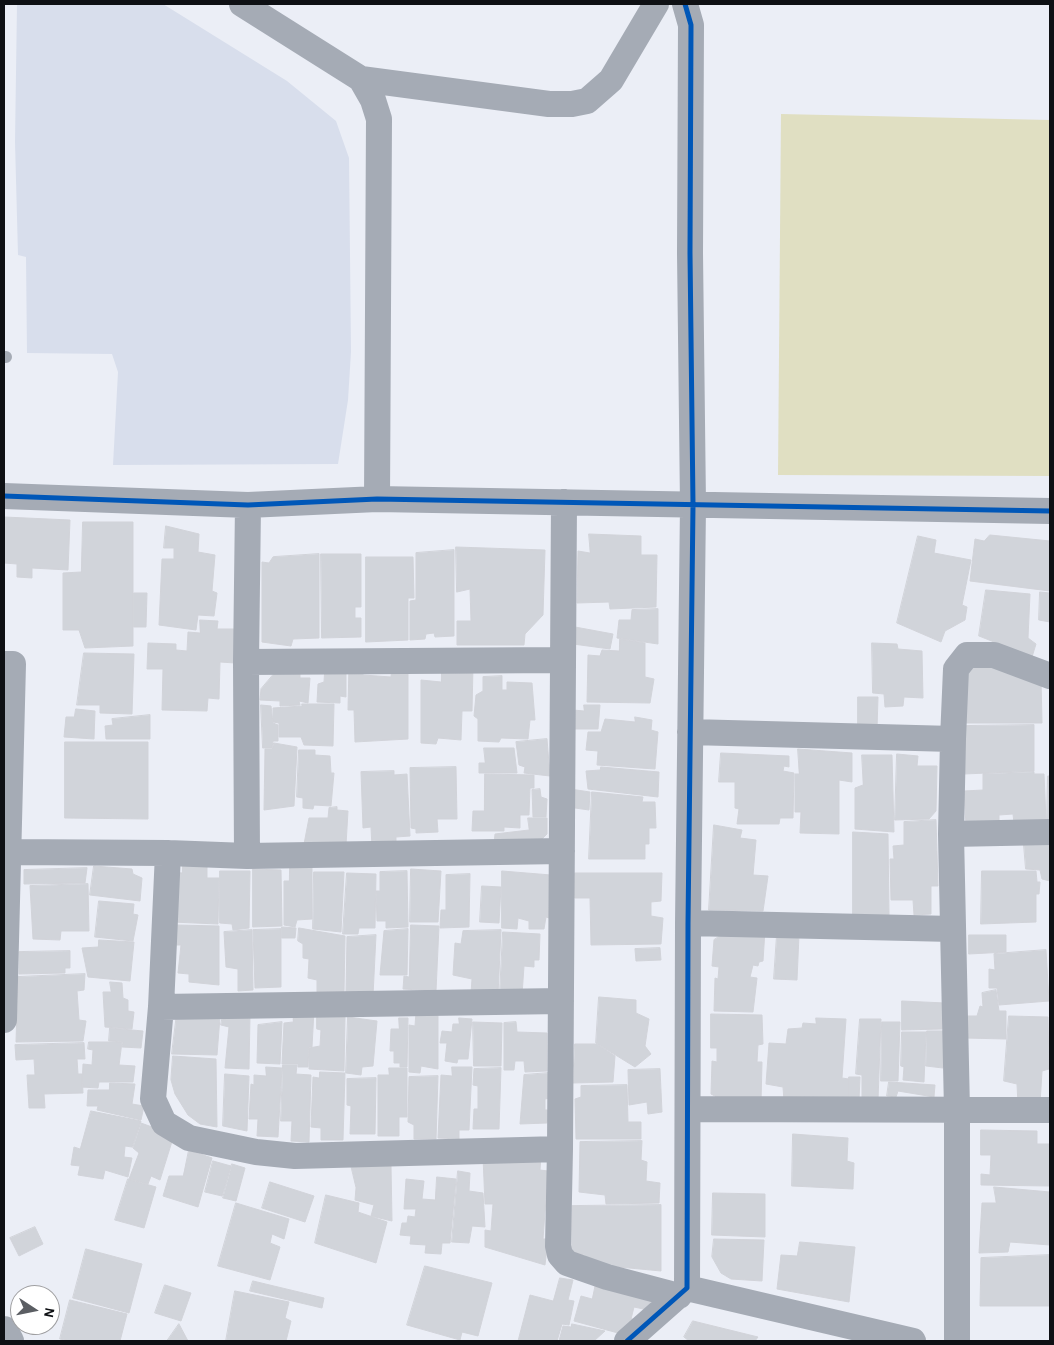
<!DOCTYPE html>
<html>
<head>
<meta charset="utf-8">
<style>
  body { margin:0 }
  #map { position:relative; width:1054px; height:1345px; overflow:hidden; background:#ebeef6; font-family:"Alegreya Sans",sans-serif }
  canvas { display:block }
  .frame { position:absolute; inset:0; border:5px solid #0e1014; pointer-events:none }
  .north { position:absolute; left:10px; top:1285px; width:50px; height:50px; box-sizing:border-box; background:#fff; border:1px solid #9f9fa1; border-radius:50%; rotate:101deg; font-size:14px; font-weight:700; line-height:20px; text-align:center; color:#0e1014 }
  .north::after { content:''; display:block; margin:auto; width:18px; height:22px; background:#5b5e63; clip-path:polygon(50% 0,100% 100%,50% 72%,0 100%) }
</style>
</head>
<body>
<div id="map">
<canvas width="1054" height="1345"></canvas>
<div class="frame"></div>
<div class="north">N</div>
</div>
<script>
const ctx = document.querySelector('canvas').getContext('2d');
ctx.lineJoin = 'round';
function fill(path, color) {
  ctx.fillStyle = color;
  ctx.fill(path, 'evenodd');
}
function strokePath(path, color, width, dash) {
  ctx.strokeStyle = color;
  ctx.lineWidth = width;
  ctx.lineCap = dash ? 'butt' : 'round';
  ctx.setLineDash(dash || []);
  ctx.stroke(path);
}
const built = new Path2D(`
  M17,4H163L287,81L336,121L349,158L351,352L348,400L338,464L113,465L118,372L112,354L27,353L26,257L18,255L15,142Z`);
const green = new Path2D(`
  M781,114L1050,120V476L778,475Z`);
const building = new Path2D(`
  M4,517L70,520L68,570L32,568V578L17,577V564L4,563Z
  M83,522H133V646L85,648L79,630H63V573L81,572Z
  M166,526L199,534L198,552L215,555L212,591L217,593L214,616L198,615L196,630L159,625L162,559H174V548H164Z
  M589,534L641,536V555H657L656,607L610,609L609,602L577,603L578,551L590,553Z
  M990,535L1050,541V591L970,581L975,539L984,541Z
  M918,536L936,540L934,553L971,560L962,605L967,607L965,620L945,631L941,642L897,623Z
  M456,547L545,550L543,615L525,634L524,645H457V621H471L470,589L457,592Z
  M454,550V636L435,637L434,633L426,634L425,639L410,640V601L416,600V553Z
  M319,554V638L293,639L291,646L262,642V562L269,563L273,557Z
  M321,554H361V607H355V618H361V637L322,638Z
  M366,557H413L414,598H408V640L366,642Z
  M986,590L1030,594L1028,638L1036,644L1032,657L979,636Z
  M1040,592L1050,593V622L1039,620Z
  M134,593H147L146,627H134Z
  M658,609V644L617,638L619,620H631L632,610Z
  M200,620L218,621L217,629H236L235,663L220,662L219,699L208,698L207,711L162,710L163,669H147L148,643L176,644V650L187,651L188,632L200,633Z
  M575,627L613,634L610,649L573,644Z
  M620,639L645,643V677L654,679L650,703L587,702L588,655L600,656L602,650L619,651Z
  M872,643L897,644L898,649L922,651L923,698L904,697L903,706L885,707L884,694L873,693Z
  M84,653L134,654L132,714L100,713V705H77Z
  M361,663L363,675L391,677L392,666L408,664V739L355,742L354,710H348L349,664Z
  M442,663L473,666L472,711H462L461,740L438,738L436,744L421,743V680L441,682Z
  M346,665V697L340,696V703L317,702L318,684L324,682L325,666Z
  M964,667H996L1041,679L1042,723H963Z
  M279,668L300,669V678H310L308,703L299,701L300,705L280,706V701L260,700L261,689Z
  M502,676V690H507V682L532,683L535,720H530L528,739L501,738L499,742L478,741V719L474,716L476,695L483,691V677Z
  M858,697H878L877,729H858Z
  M302,704H334L333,746L304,745L301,737H279V723L273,722V708L302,706Z
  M261,705L271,706L273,723L278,725V741H273L272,748H263Z
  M584,705H600L598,729H572L573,710L584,711Z
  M76,709L95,711L94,739L64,737L66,717H74Z
  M150,715V739H106L105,726L113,725L112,719Z
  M635,717L652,720L651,730L658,732L655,769L597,765L598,751L586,750L588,732H601L605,719L635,722Z
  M1034,725V771L964,774V726Z
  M547,739L550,776L524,773L525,767L519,765L516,742Z
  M65,742H148V819L65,818Z
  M274,743L297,747L294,806L264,810L265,749H272Z
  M484,748H514L517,773H479V763H485Z
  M798,749L852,753V782L839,780V834L800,833L801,812H795V774H799Z
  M299,750H315V755L330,756L331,773H334L331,806L314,805L313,809L303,808V798L297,797Z
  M721,753L789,756V767L784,766L783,771L794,773L793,818H780L779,824H737L739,809L735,808V782H719Z
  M897,754L918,756L917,766H937L936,811L929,819L895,820Z
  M862,755H892L894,832L855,829V788L863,785Z
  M456,767L457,819H437L438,832L416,833V829L411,828L410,768Z
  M601,767L659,772L658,797L588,789L586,771L600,770Z
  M394,771V775L407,774L410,836L396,837V847L372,848L371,827L363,828L361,772Z
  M1034,772V774H1044L1046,821L1014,823L1013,814L999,815V825L966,826L964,791L983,790V774Z
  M485,774L534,775V788H530L529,815H520V828L504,827V831H472L473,811H484Z
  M1048,776H1050V821H1047Z
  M540,789L541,797L547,799L546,817H533L532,790Z
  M570,789L590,792L589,810L568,807Z
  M592,792L643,797L642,802H655L656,828H649V844H645V859H589Z
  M337,807V810L348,811L346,845L304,844L309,818H328L329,808Z
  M528,818H547V834L538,843L494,844L495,834L529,830Z
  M936,820L938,886H931V914L914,915L913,900H891L890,859H894L893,846L904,845V822Z
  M714,825L742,830L740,838L756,840L753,875L768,876L763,911L709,910Z
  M853,832L888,834L889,915H853Z
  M1024,845H1050V881L1042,879L1040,870L1026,869Z
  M94,866L132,869L133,874L142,878L140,901L90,895Z
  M183,866H207V878H219L218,924L172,922L173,872L182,873Z
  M290,866H312V919L297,920L295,927L284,925V881H289Z
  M87,868L85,883L24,884V870Z
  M253,869L281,870L282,926L253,927Z
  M411,869L441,871L438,922H410Z
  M220,871H250L249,928L233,930L232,924L220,923Z
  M407,871L408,927L386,928V921H377L376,891H380V872Z
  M502,871L551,875L549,918L546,917L544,929H529V921L518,918L517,929L502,928Z
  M982,871H1036L1037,882H1040L1039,894H1036V922L981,924Z
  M314,872H344L341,932L313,929Z
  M347,873L376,874L375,928H359L358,934H343Z
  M575,873H662L661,901L651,902V916L663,918L661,944L591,945L590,898H575Z
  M470,874L469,927L440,928L441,910H446V875Z
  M88,884L89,931H61L60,940L33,939L30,886Z
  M482,886L501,887L499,923L480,922Z
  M99,901L134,904L133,914L138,915L133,941L95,937Z
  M176,925L219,926V985L189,982V974L178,973L181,945H174Z
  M411,925L439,926L436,991L403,989L404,976L409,977Z
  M282,927L296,928L295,938H282Z
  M299,928L345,936L344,992H317V980L308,978L309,959L303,958V944L298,941Z
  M281,929V987L255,988L253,930Z
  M408,929L407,975H380L384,931Z
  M252,930L253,990L238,991V969L226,967L224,932Z
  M501,930L498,995L471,993L472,979L453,975L455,943L461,944L463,931Z
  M729,930H765L763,961L759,962L758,966L753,965L750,977L757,978L753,1012L714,1011L715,978L718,979L719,967L712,966L714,940Z
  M503,932L540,934L539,960H534V967L524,966L522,995L500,993Z
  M376,935L373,996L346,994L347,937Z
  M777,935H799L797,980L774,979Z
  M969,935H1006V952L969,954Z
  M99,940L134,942L130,981L88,977L82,948L98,947Z
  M660,948L661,960L636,961L635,949Z
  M1046,950L1049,1001L999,1005L997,988H989V969L995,970L994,954Z
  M70,951V968H65V973L19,974V952Z
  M85,974L84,990L77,991L79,1020L86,1021L83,1041L16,1042L18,977Z
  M110,982L122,983L123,998L128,1000V1011L134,1012L132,1029L105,1027L103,992H111Z
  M996,990L999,1011H1006V1039L965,1038L966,1016H977L980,1006L983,1007L982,993Z
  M599,997L636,1000V1013L649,1019L645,1046L651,1054L635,1067L596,1043Z
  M902,1001L945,1003L946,1020H942V1029L902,1030Z
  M293,1009L314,1010L312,1047H309L308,1067H298V1064H282L284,1023L293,1022Z
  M438,1010V1069L421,1066L420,1073L409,1072V1025L415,1026L416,1012Z
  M177,1013L220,1017L217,1055L172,1054Z
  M711,1014L762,1015L763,1044L758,1045L757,1062H762L761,1103H728L711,1094L712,1061L717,1062V1048H711Z
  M223,1015H250L249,1069L225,1068L229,1027L221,1025Z
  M317,1015L345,1017L344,1071L309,1069V1048L320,1046L321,1030L317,1029Z
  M1009,1016L1048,1017L1049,1069L1042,1071L1040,1104L1018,1105L1017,1084L1004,1081Z
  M348,1017L377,1021L373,1066L362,1067L361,1075L346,1073Z
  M399,1018H408L407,1067H400V1063H394V1051H390L391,1029H399Z
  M459,1018L472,1019L468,1059H458L457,1063L445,1061L447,1043H440L442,1031L452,1032L453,1024H459Z
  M816,1018L846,1019L842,1078L849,1079V1104L784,1101L783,1087L766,1084L769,1043L786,1044L788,1029L802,1028L803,1023L816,1024Z
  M860,1019H881L878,1100L862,1101V1075L856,1074Z
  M282,1022L280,1064L257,1063L258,1025Z
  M473,1022L502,1023L501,1066H474Z
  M516,1022L517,1032L547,1033V1071L525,1072L524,1061H515L514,1070H504V1023Z
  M882,1022H900L898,1081H881Z
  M110,1028L143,1031L141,1048L122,1047L123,1042L109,1041Z
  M927,1031H944L943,1068L926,1066Z
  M902,1032H926L924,1082L903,1080L904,1067L901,1066Z
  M89,1042H122L119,1065L135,1066L133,1082H99L98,1088L82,1087L83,1064L92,1065L93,1050L88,1049Z
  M84,1043L85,1059H77L78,1074H82L83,1093L44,1094L45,1108H29L27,1075H35L34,1059L16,1060L15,1045Z
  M575,1044H597L615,1056L613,1082L573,1083Z
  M173,1056L216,1059L217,1127L200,1124L188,1115L175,1094L171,1080Z
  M283,1065H297L296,1074L311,1075L309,1142L291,1141L292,1121H281Z
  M266,1067L282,1068L278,1137L257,1136L258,1119H249L251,1084L254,1085V1075L266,1076Z
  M452,1067H472L469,1130H459V1139L438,1138L441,1075L452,1076Z
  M389,1068H407V1117H399V1136H378V1075H389Z
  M501,1068L499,1129H473L474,1109H478V1086L473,1085L474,1069Z
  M660,1069L662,1112L648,1114L647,1102L629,1105L628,1070Z
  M320,1072L345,1073L343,1140H321V1128L311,1127L313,1077L319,1078Z
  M549,1073L550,1098L545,1099V1110H550L547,1123L520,1124L524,1075Z
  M225,1074L249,1076L247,1131L223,1126Z
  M438,1076L436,1139H414V1125L408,1122L409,1077Z
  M849,1077H860L859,1100L849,1099Z
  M376,1078L375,1134H350L351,1106L347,1105V1079Z
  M889,1082L935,1085L934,1097L898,1091L896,1097L887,1096Z
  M110,1083L135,1084L132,1104L144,1106L141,1120L97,1110L98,1106H87L88,1090H109Z
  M627,1085L628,1122H641V1139H576L575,1099L581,1097V1086Z
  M91,1111L141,1121L132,1147L125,1146L124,1157L132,1158L128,1177L105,1170L103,1179L78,1175L80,1166L71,1165L74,1147L80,1149Z
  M141,1123L174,1135L160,1180L151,1176L148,1184L129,1179L139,1153L133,1148Z
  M981,1130L1037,1131V1144H1050L1049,1186L981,1185V1174L990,1175L991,1155H981Z
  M793,1134L848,1138L847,1161L854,1163L853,1189L792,1186Z
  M642,1141L641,1160L647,1162L646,1181L660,1183L659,1203L606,1204L605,1195L579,1192L580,1142Z
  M189,1150L212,1158L198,1207L163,1196L169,1176H183Z
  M541,1156L540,1170L548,1171L543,1239H548L545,1265L485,1247V1230L491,1231L493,1204H485L483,1157Z
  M213,1161L231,1166L222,1196L205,1192Z
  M350,1161L391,1166L392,1221L371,1216L374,1205L355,1200L356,1188Z
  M232,1164L245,1168L236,1201L223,1198Z
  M458,1171L470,1173L469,1191L483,1193L485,1227L472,1226L469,1243L452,1242Z
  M437,1177L456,1179L450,1243H442L441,1254L425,1253L426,1245L410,1244L411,1236L400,1235L402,1223H407L408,1216L415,1217L416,1209H404L406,1179L424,1181L422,1199L435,1200Z
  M128,1179L156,1187L144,1228L115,1220Z
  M270,1182L314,1196L305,1222L262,1208Z
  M994,1187L1050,1192V1245L1010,1242L1008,1252L979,1253L982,1203H996Z
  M713,1193L765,1194V1237L712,1235Z
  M326,1195L359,1203L358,1212L387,1222L376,1263L315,1243Z
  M236,1203L289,1219L284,1239L272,1234L270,1243L280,1247L270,1280L218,1266Z
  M661,1205V1271L587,1264L585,1255L571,1252L572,1206Z
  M35,1227L43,1244L19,1256L10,1238Z
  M714,1239L764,1240L762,1281L731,1279L721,1273L712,1257Z
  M800,1242L855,1247L849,1302L777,1289L781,1255L797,1256Z
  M86,1249L142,1264L129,1313L73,1298Z
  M1050,1255V1306H980L981,1258Z
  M425,1266L492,1283L478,1336L462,1332L460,1340L407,1325Z
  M560,1278L573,1280L568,1300L574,1301L569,1325L562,1324L557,1341H518L530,1295L553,1301Z
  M253,1281L324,1298L322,1308L250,1291Z
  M596,1283L652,1297L648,1310L634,1307L631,1319H633L618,1333L574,1321L581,1296L592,1299Z
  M165,1285L191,1293L181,1321L155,1313Z
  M235,1291L289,1302L285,1318L291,1321L286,1341H226Z
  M70,1300L127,1314L120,1341H69L60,1339Z
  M693,1321L758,1337L755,1341H689L684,1337Z
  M179,1324L188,1341H167Z
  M572,1324L605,1331L594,1341H559L563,1326L571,1327Z`);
const service = new Path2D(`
  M4,357H6`);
const minor = new Path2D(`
  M242,4L361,79L373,100L379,119L377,499
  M361,79L549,104H572L587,101L611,80L656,4
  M4,496L248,505L377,499L1050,511
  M564,502L560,1149L558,1246L560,1255L567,1263L607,1277L679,1296
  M246,662L563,660
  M4,664H13L4,1020
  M690,732L953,739
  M951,834L1050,832
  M8,852L168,853L247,856L562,851
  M168,853L161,1007L153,1099L164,1123L189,1138L256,1152L295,1156L560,1149
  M247,856L246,662L248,505
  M688,923L953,929
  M161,1007L561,1001
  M688,1109L1050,1110
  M687,1288L913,1341
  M627,1341L687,1288L688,923L693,505L690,253L691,25L685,4
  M957,1341V1110L951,834L953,739L956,669L967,655H994L1050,676`);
const tertiary = new Path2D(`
  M4,1330L10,1341`);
const cycleway = new Path2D(`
  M4,496L248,505L377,499L1050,511
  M627,1341L687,1288L688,923L693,505L690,253L691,25L685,4`);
fill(built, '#d8deec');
fill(green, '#e0dfc2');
fill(building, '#d1d4da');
strokePath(building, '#d1d3d9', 1);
strokePath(service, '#a5abb5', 12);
strokePath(minor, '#a5abb5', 26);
strokePath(tertiary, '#a5abb5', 28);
strokePath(cycleway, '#0057b8', 5);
</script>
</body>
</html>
